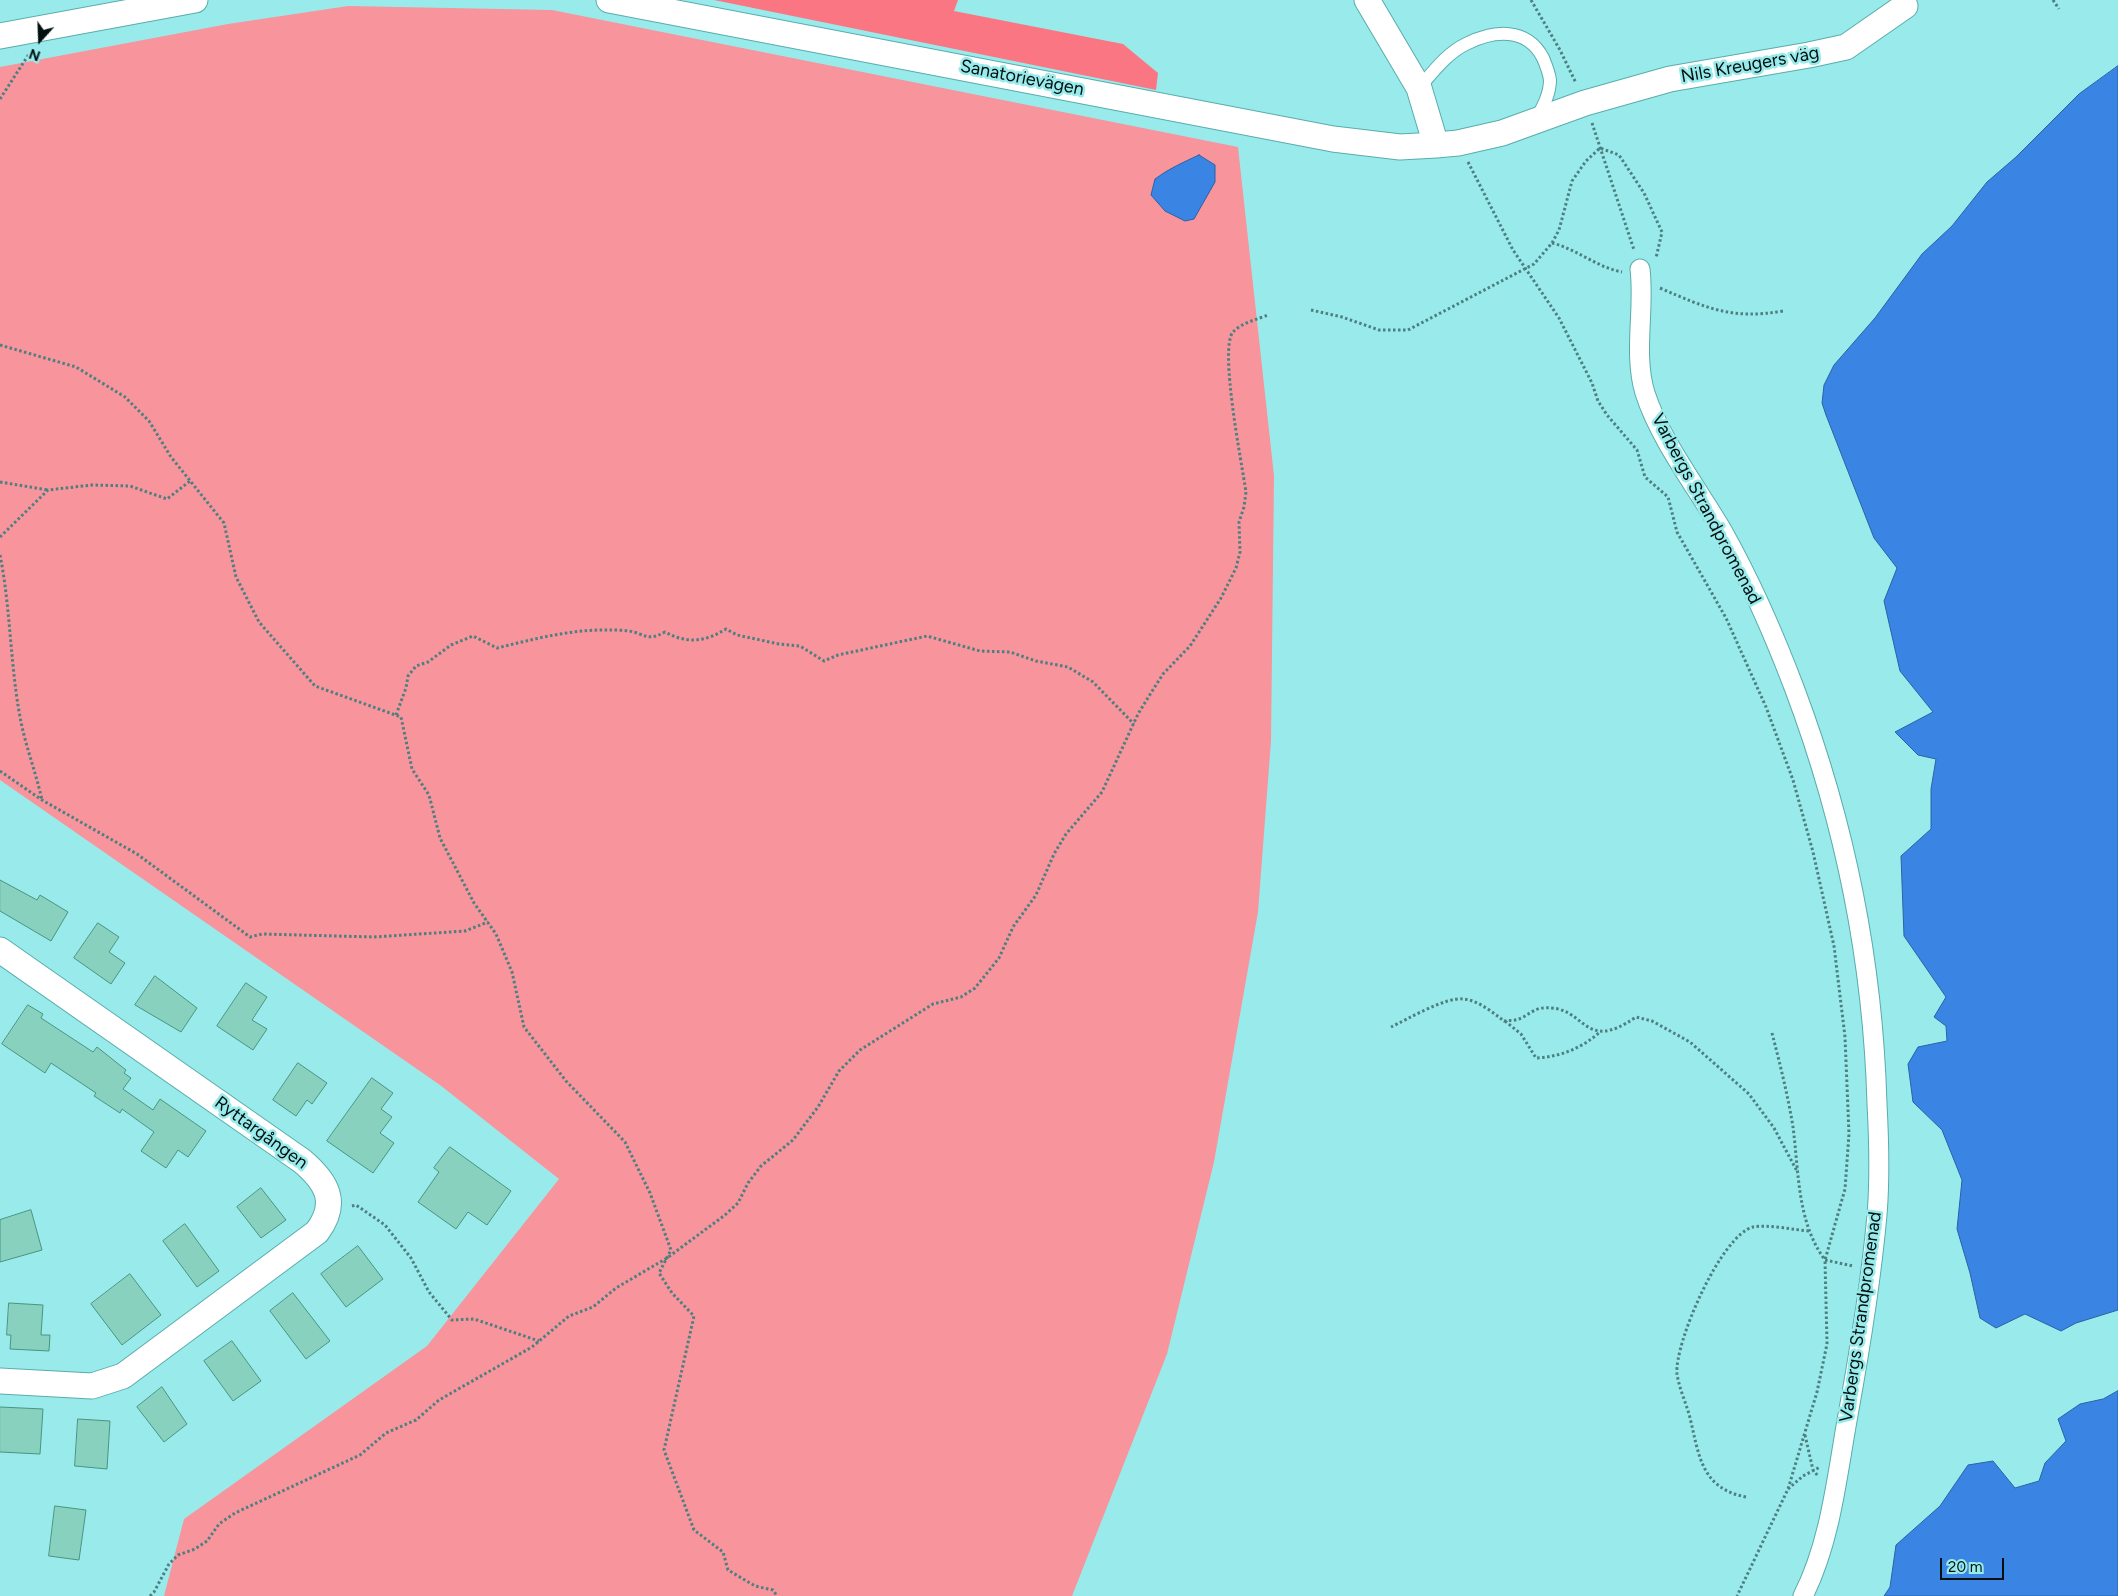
<!DOCTYPE html>
<html>
<head>
<meta charset="utf-8">
<style>
  body { margin:0 }
  #map { position:relative; width:2118px; height:1596px; overflow:hidden; background:#99ebeb; font-family:Figtree,sans-serif }
  canvas { display:block }
  .north { position:absolute; left:15px; top:15px; width:50px; height:50px; -webkit-text-stroke:4px #99ebeb; paint-order:stroke; rotate:200deg; font-size:14px; font-weight:700; line-height:20px; text-align:center; color:#001011 }
  .north::after { content:''; display:block; margin:auto; width:18px; height:22px; background:#001011; clip-path:polygon(50% 0,100% 100%,50% 72%,0 100%) }
  .scale { position:absolute; left:1940px; top:1558px; width:64px; height:22px; box-sizing:border-box; border:2px solid #001011; border-top:0; padding-left:6px; font-size:15px; line-height:18px; white-space:nowrap; color:#001011; -webkit-text-stroke:4px #99ebeb; paint-order:stroke }
</style>
</head>
<body>
<div id="map">
<canvas width="2118" height="1596"></canvas>
<div class="north">N</div>
<div class="scale">20 m</div>
</div>
<script>
const ctx = document.querySelector('canvas').getContext('2d');
ctx.lineJoin = 'round';
function fill(path, color) {
  ctx.fillStyle = color;
  ctx.fill(path, 'evenodd');
}
function strokePath(path, color, width, dash) {
  ctx.strokeStyle = color;
  ctx.lineWidth = width;
  ctx.lineCap = dash ? 'butt' : 'round';
  ctx.setLineDash(dash || []);
  ctx.stroke(path);
}
function label(font, color, halo, rows, align = 'center') {
  ctx.font = font + ' Figtree,sans-serif';
  ctx.lineWidth = 5;
  ctx.setLineDash([]);
  ctx.textBaseline = 'middle';
  ctx.strokeStyle = halo;
  ctx.fillStyle = color;
  for (const [text, x, y, turn = 0] of rows) {
    ctx.save();
    ctx.translate(x, y);
    ctx.rotate((+turn || 0) * Math.PI / 180);
    ctx.textAlign = isNaN(turn) ? turn : align;
    if (halo) ctx.strokeText(text, 0, 0);
    ctx.fillText(text, 0, 0);
    ctx.restore();
  }
}
const green = new Path2D(`
  M348,6L552,10L1238,147L1274,476L1271,741L1258,912L1214,1162L1167,1354L1072,1596H164L184,1519L427,1346L559,1179L440,1085L0,780V67L228,24Z`);
const forest = new Path2D(`
  M714,0H958L954,11L1123,44L1158,73L1156,90Z`);
const water = new Path2D(`
  M2118,66V1310L2076,1323L2061,1331L2025,1314L1996,1328L1980,1318L1970,1273L1957,1229L1962,1180L1942,1130L1913,1102L1908,1064L1918,1047L1947,1041L1946,1026L1934,1017L1946,997L1904,936L1901,856L1931,829V789L1936,759L1918,755L1895,732L1933,712L1900,671L1884,601L1897,568L1874,538L1826,415L1822,403L1824,385L1834,365L1875,318L1922,254L1952,226L1987,182L2016,157L2079,94Z
  M1199,155L1215,165V182L1194,219L1185,221L1165,211L1151,195L1155,179C1168,169 1184,162 1199,155Z
  M2118,1391V1596H1884L1890,1587L1896,1545L1940,1506L1968,1465L1993,1461L2015,1488L2039,1481L2045,1463L2066,1441L2058,1419L2080,1404L2103,1399Z`);
const building = new Path2D(`
  M0,880L37,900L40,895L68,912L51,941L0,911Z
  M98,923L119,937L109,952L125,963L111,984L74,958Z
  M155,976L197,1008L181,1032L135,1005Z
  M246,983L267,997L252,1020L267,1029L253,1050L217,1026Z
  M28,1005L43,1014L41,1018L93,1052L97,1047L126,1070L124,1073L131,1078L123,1089L153,1110L160,1099L206,1131L188,1157L178,1150L166,1168L141,1151L154,1132L122,1109L120,1113L94,1096L96,1093L51,1063L45,1073L2,1044Z
  M298,1063L327,1083L312,1104L307,1100L296,1116L273,1100Z
  M372,1078L393,1093L381,1109L392,1117L380,1133L394,1143L373,1173L327,1141Z
  M450,1147L511,1191L487,1225L468,1212L456,1229L418,1202L439,1172L434,1168Z
  M261,1188L286,1220L261,1238L237,1207Z
  M31,1210L42,1250L0,1262V1220Z
  M185,1224L219,1271L197,1287L163,1241Z
  M358,1246L383,1279L346,1307L321,1274Z
  M130,1274L161,1315L122,1345L91,1304Z
  M293,1293L330,1341L306,1359L270,1311Z
  M9,1303L43,1305L41,1335H50L49,1351L10,1349L11,1335H7Z
  M232,1341L261,1381L233,1401L204,1361Z
  M162,1387L187,1424L164,1442L137,1407Z
  M0,1407L43,1409L40,1454L0,1452Z
  M78,1419L110,1421L107,1469L75,1466Z
  M55,1506L86,1510L79,1560L49,1556Z`);
const path = new Path2D(`
  M1531,0L1560,50L1576,83
  M2053,0L2059,9
  M0,99L29,54
  M1592,123L1634,250
  M1468,162L1513,250L1559,318L1592,383L1598,401L1607,415L1637,450L1645,477L1668,497L1677,532L1726,618L1766,707L1793,780L1813,852L1834,946L1845,1037L1849,1134L1845,1189L1825,1260L1827,1344L1817,1392L1788,1489L1737,1596
  M1552,243C1577,249 1596,267 1622,272
  M1660,288C1706,308 1732,320 1783,311
  M1311,310L1342,317L1379,330H1408L1534,264L1552,243L1559,230L1572,181L1586,161L1600,148L1619,155L1644,193L1662,232L1656,258
  M0,345L76,367L125,397L149,421L171,457L224,523L236,577L259,622L315,686L401,717L412,769L429,795L440,838L474,903L496,934L512,972L524,1027L566,1081L625,1142L650,1193L671,1250L659,1273L672,1293L694,1316L664,1450L694,1530L723,1552L728,1570L755,1586L773,1590L777,1596
  M0,482L48,490
  M0,537L48,490L92,485L130,486L167,499L190,481
  M0,555C11,610 10,667 21,722C26,747 36,773 42,800
  M396,715L406,688L408,676L416,666L428,662L451,645L473,636L497,648C534,639 572,629 610,630C616,630 623,630 629,631C646,634 647,642 665,632C687,644 705,642 726,629L737,635L779,644L800,646L824,661L838,655L927,636L980,651L1010,652L1036,661L1068,667L1093,682L1134,724
  M0,771L42,800L137,854L250,937L262,934L374,937L465,931L488,922
  M1505,1021L1521,1034L1536,1058C1560,1057 1582,1048 1600,1032
  M1391,1027C1408,1019 1445,997 1463,999C1478,1000 1492,1012 1504,1021C1509,1020 1514,1021 1519,1019C1527,1016 1535,1008 1543,1008C1587,1004 1581,1055 1636,1017L1652,1021L1690,1042L1749,1094L1774,1128L1798,1173
  M1772,1033C1780,1064 1788,1096 1793,1127C1799,1173 1797,1222 1825,1260L1853,1266
  M352,1206L356,1205L385,1225L411,1258L429,1292L452,1320L474,1319L539,1341
  M1805,1435L1813,1470L1818,1476
  M1788,1489L1803,1476L1820,1467
  M1746,1497C1699,1488 1699,1452 1689,1414C1685,1401 1679,1387 1677,1374C1674,1344 1721,1235 1753,1227C1767,1224 1794,1230 1810,1231
  M150,1596L154,1592L169,1564L178,1555L195,1549L207,1541L219,1524L235,1513L360,1455L386,1433L416,1420L439,1400L532,1347L569,1316L593,1307L616,1288L667,1258L725,1215L738,1203L748,1183L761,1166L793,1140L818,1107L839,1071L860,1050L933,1004L961,997L975,988L999,958L1013,927L1036,895L1054,854L1066,834L1102,792L1138,714L1149,696L1163,674L1190,646L1221,598L1236,568L1240,552L1239,522L1244,507L1246,492C1242,465 1219,348 1233,332C1241,323 1258,319 1268,315`);
const service = new Path2D(`
  M1419,88C1433,72 1447,53 1466,44C1494,30 1527,27 1543,58C1546,65 1549,72 1550,80C1550,94 1543,107 1536,119`);
const pedestrian = new Path2D(`
  M1640,269C1645,309 1633,354 1645,393C1660,440 1698,489 1723,532C1751,582 1775,637 1795,690C1845,823 1873,963 1877,1104C1879,1141 1880,1179 1877,1215C1871,1282 1860,1349 1848,1415C1837,1475 1831,1541 1803,1596`);
const minor = new Path2D(`
  M609,0L1333,139L1400,147L1436,145L1419,88L1367,0
  M0,36L195,0
  M1436,145L1458,143L1502,133L1585,103L1670,79L1809,55L1846,47L1905,6
  M0,950L302,1161C327,1182 339,1203 317,1232L123,1376L92,1386L0,1381`);
const streetNames = [
  ["Nils Kreugers väg",1750,65,-10],
  ["Sanatorievägen",1022,78,11],
  ["Varbergs Strandpromenad",1706,509,62],
  ["Ryttargången",261,1133,36],
  ["Varbergs Strandpromenad",1861,1317,-82]
];
fill(green, '#f8949b');
fill(forest, '#fa7683');
fill(water, '#3a85e4');
strokePath(water, '#2962a5', 1);
fill(building, '#87d1be');
strokePath(building, '#499482', 1);
strokePath(service, '#5aacac', 14);
strokePath(pedestrian, '#5aacac', 21);
strokePath(minor, '#5aacac', 27);
strokePath(path, '#4e7f80', 3, [2.5, 2.5]);
strokePath(service, '#fff', 12);
strokePath(pedestrian, '#fff', 19);
strokePath(minor, '#fff', 25);
label('18px', '#001011', '#99ebeb', streetNames);
</script>
</body>
</html>
